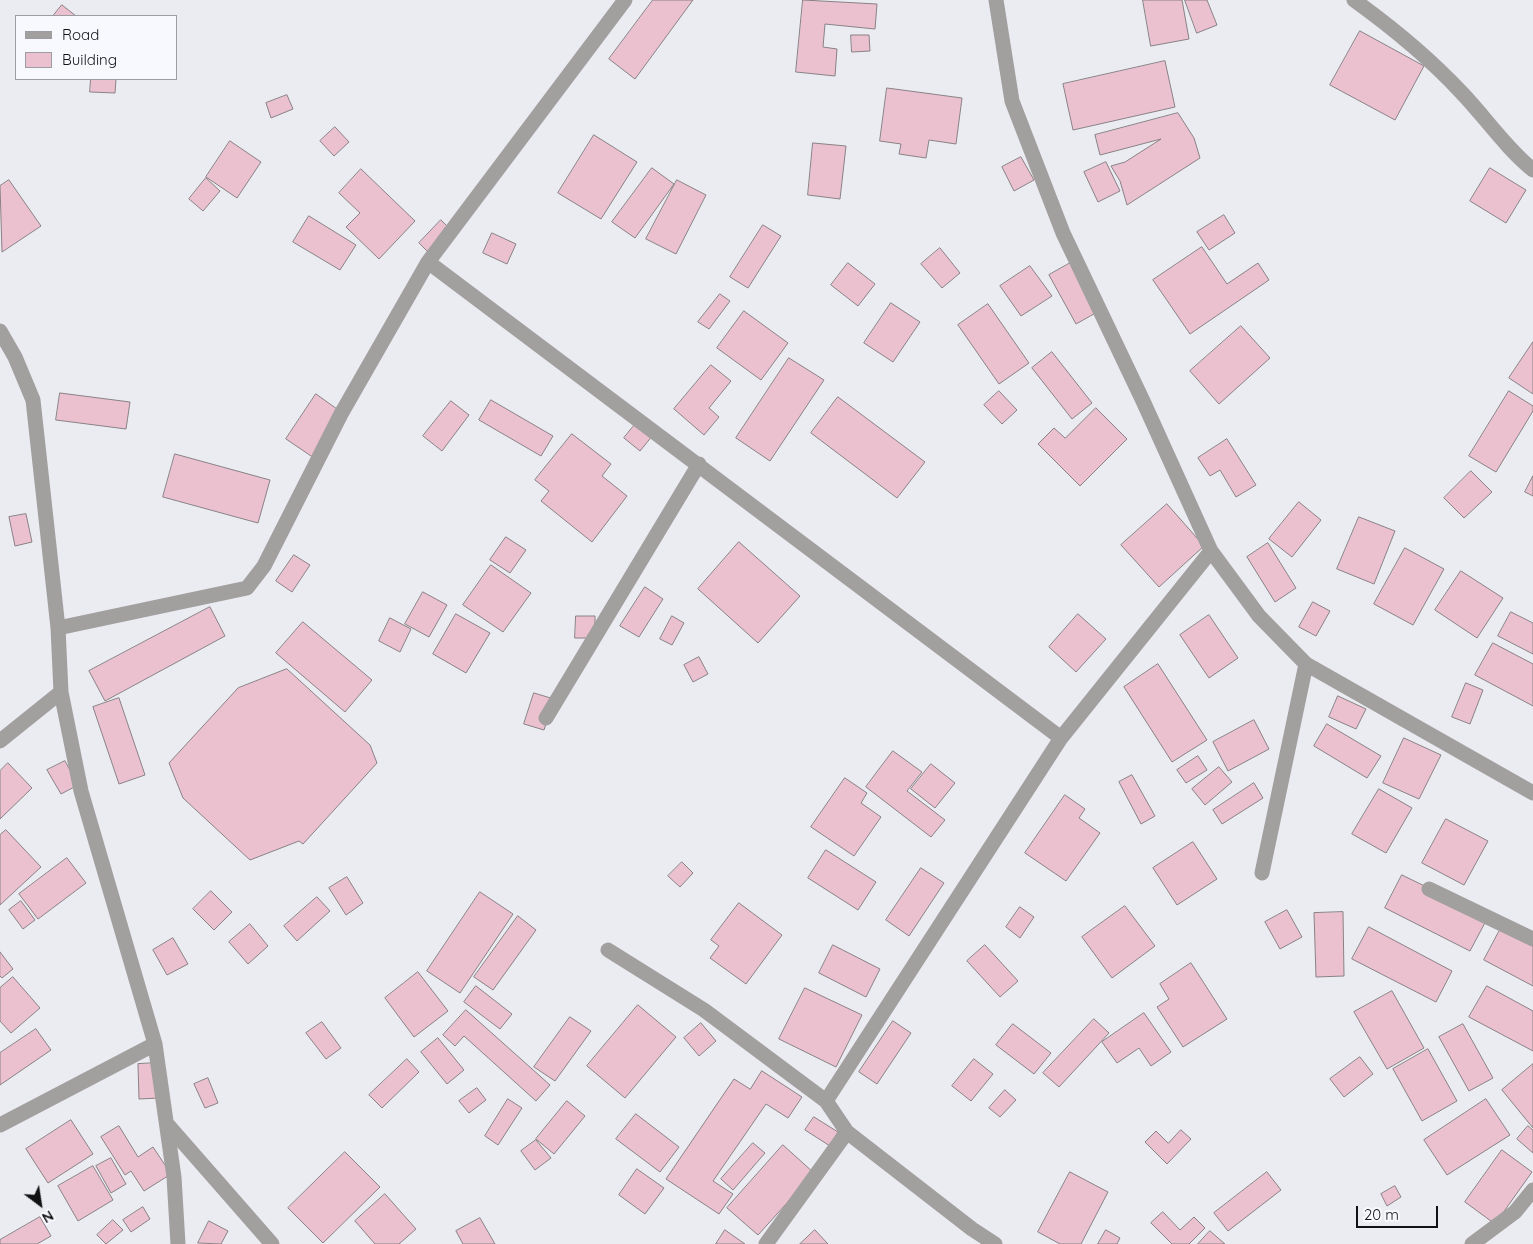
<!DOCTYPE html>
<html>
<head>
<meta charset="utf-8">
<style>
  body { margin:0 }
  #map { position:relative; width:1533px; height:1244px; overflow:hidden; background:#ebebf2; font-family:Quicksand,sans-serif }
  canvas { display:block }
  .legend { position:absolute; left:15px; top:15px; width:162px; height:65px; box-sizing:border-box; background:#f8f9ff; border:1px solid #9c9ca1; margin:0; padding:6px 9px; list-style:none; font-size:15px; color:#111113 }
  .legend li { display:flex; align-items:center; gap:10px; height:25px }
  .legend b { width:25px; border:1px solid #9c9ca1 }
  .north { position:absolute; left:15px; top:1179px; width:50px; height:50px; -webkit-text-stroke:4px #f8f9ff; paint-order:stroke; rotate:149deg; font-size:14px; font-weight:700; line-height:20px; text-align:center; color:#111113 }
  .north::after { content:''; display:block; margin:auto; width:18px; height:22px; background:#111113; clip-path:polygon(50% 0,100% 100%,50% 72%,0 100%) }
  .scale { position:absolute; left:1356px; top:1206px; width:82px; height:22px; box-sizing:border-box; border:2px solid #111113; border-top:0; padding-left:6px; font-size:15px; line-height:18px; white-space:nowrap; color:#111113; -webkit-text-stroke:4px #f8f9ff; paint-order:stroke }
</style>
</head>
<body>
<div id="map">
<canvas width="1533" height="1244"></canvas>
<ul class="legend">
<li><b style="height:6px;background:#a29f9f"></b>Road</li>
<li><b style="height:14px;background:#ecc1cf"></b>Building</li>
</ul>
<div class="north">N</div>
<div class="scale">20 m</div>
</div>
<script>
const ctx = document.querySelector('canvas').getContext('2d');
ctx.lineJoin = 'round';
function fill(path, color) {
  ctx.fillStyle = color;
  ctx.fill(path, 'evenodd');
}
function strokePath(path, color, width, dash) {
  ctx.strokeStyle = color;
  ctx.lineWidth = width;
  ctx.lineCap = dash ? 'butt' : 'round';
  ctx.setLineDash(dash || []);
  ctx.stroke(path);
}
const building = new Path2D(`
  M653,0H693L635,79L609,59Z
  M803,0L877,4L875,29L825,24L823,47L837,49L835,76L796,72Z
  M1143,0H1182L1189,39L1151,46Z
  M1185,0H1207L1217,25L1197,33Z
  M62,5L76,16H53Z
  M1360,31L1424,66L1395,120L1330,85Z
  M851,35H869L870,51L852,52Z
  M1165,61L1175,107L1073,130L1063,84Z
  M91,79H116L115,93L90,92Z
  M887,88L962,98L956,144L929,140L926,158L899,154L901,144L880,141Z
  M287,95L293,109L271,118L266,103Z
  M1178,113L1194,138L1200,158L1127,205L1120,181L1111,166L1125,162L1161,139L1100,155L1095,135Z
  M335,127L349,142L334,156L320,141Z
  M594,135L637,162L601,219L558,193Z
  M230,141L261,162L237,198L206,177Z
  M813,143L846,146L840,199L808,195Z
  M1021,157L1034,180L1014,191L1002,167Z
  M1106,162L1120,191L1098,202L1084,172Z
  M652,168L674,184L635,238L612,222Z
  M1490,168L1526,190L1506,223L1470,201Z
  M361,169L415,221L379,259L346,227L360,213L339,193Z
  M206,178L220,191L203,211L189,199Z
  M9,180L41,226L2,252L0,186Z
  M677,180L706,195L676,254L646,239Z
  M1224,215L1235,233L1209,250L1197,232Z
  M309,216L356,245L340,270L293,242Z
  M441,220L455,234L432,256L419,243Z
  M763,225L781,236L748,288L730,277Z
  M492,233L516,244L507,264L483,253Z
  M1202,247L1227,284L1258,263L1269,280L1190,334L1153,280Z
  M940,248L960,273L942,288L921,264Z
  M1074,261L1101,310L1076,324L1049,275Z
  M848,263L875,284L858,306L831,285Z
  M1030,266L1052,296L1021,316L1000,286Z
  M720,294L730,301L709,329L698,322Z
  M891,303L920,322L893,362L864,343Z
  M988,304L1029,363L999,384L958,325Z
  M744,311L788,343L761,380L717,348Z
  M1241,326L1270,358L1219,404L1190,371Z
  M1533,342V394L1509,378Z
  M1052,352L1092,403L1072,419L1032,368Z
  M789,358L824,380L770,461L736,438Z
  M711,365L731,381L709,408L719,417L704,435L674,409Z
  M999,391L1017,410L1002,424L984,405Z
  M1509,391L1533,406V411L1496,472L1469,456Z
  M60,393L130,402L126,429L56,420Z
  M316,394L344,414L314,458L286,439Z
  M838,397L925,462L897,498L811,433Z
  M491,400L553,436L541,456L479,420Z
  M451,401L469,415L442,451L423,436Z
  M1096,408L1127,439L1080,486L1038,444L1054,428L1065,438Z
  M637,422L653,435L640,451L624,438Z
  M572,434L611,464L602,476L627,496L592,542L541,501L549,491L535,480Z
  M1227,439L1256,485L1236,497L1220,470L1210,476L1198,458Z
  M175,454L270,480L258,523L163,497Z
  M1471,471L1492,492L1464,518L1444,498Z
  M1533,476V496L1525,492Z
  M1299,502L1321,520L1292,557L1269,539Z
  M1167,504L1204,546L1159,587L1121,545Z
  M26,514L32,542L15,546L9,517Z
  M1359,517L1395,531L1374,584L1337,569Z
  M506,537L526,550L510,573L490,560Z
  M739,542L800,596L758,643L698,589Z
  M1268,543L1296,588L1275,602L1247,557Z
  M1405,548L1444,569L1413,625L1374,604Z
  M294,555L310,565L292,592L276,581Z
  M491,565L531,593L503,632L463,605Z
  M1461,571L1503,598L1477,638L1435,610Z
  M645,587L663,599L639,637L620,626Z
  M423,592L447,605L429,637L405,624Z
  M1313,602L1330,611L1316,636L1299,627Z
  M210,607L225,636L105,701L89,671Z
  M1511,612L1533,623V654L1498,636Z
  M456,614L490,633L466,673L433,654Z
  M1078,614L1106,639L1076,672L1049,647Z
  M1209,615L1238,658L1209,678L1180,635Z
  M576,616H595V638H575Z
  M672,616L684,623L672,645L660,639Z
  M390,618L411,629L400,652L379,641Z
  M303,622L372,680L345,712L276,653Z
  M1493,643L1533,664V706L1475,675Z
  M699,657L708,674L693,682L684,665Z
  M1158,664L1207,740L1172,762L1124,687Z
  M287,669L370,745L377,763L303,844L299,841L250,860L183,798L169,763L238,688Z
  M1466,683L1483,690L1470,724L1452,717Z
  M534,693L554,699L544,730L524,724Z
  M1338,696L1366,709L1356,729L1329,717Z
  M119,698L145,775L119,784L93,707Z
  M1254,720L1269,749L1228,771L1213,742Z
  M1327,724L1381,756L1367,778L1314,746Z
  M1404,738L1441,755L1419,799L1383,783Z
  M893,751L922,772L907,791L945,820L931,837L866,787Z
  M1198,756L1207,770L1186,783L1177,770Z
  M65,761L78,785L61,794L47,770Z
  M8,763L32,788L0,819V771Z
  M931,764L955,783L935,808L911,789Z
  M1219,767L1232,782L1205,805L1192,789Z
  M1132,775L1155,816L1141,824L1119,782Z
  M845,778L867,793L861,803L881,817L854,856L811,827Z
  M1254,783L1263,798L1222,824L1213,810Z
  M1379,789L1412,808L1386,853L1352,834Z
  M1065,795L1085,809L1079,818L1100,833L1066,881L1025,853Z
  M1446,819L1488,841L1464,885L1422,863Z
  M6,830L41,867L0,905V835Z
  M1193,842L1217,879L1177,905L1153,868Z
  M826,850L876,882L858,910L808,878Z
  M67,858L86,883L38,919L19,894Z
  M682,862L693,873L680,887L668,876Z
  M921,868L944,883L909,936L886,920Z
  M1402,875L1488,917L1470,951L1385,908Z
  M347,877L363,903L346,915L329,888Z
  M211,891L232,912L214,930L193,909Z
  M480,892L513,914L460,993L427,971Z
  M317,897L330,911L297,941L284,926Z
  M21,901L35,920L23,929L9,910Z
  M739,903L782,935L746,984L710,958L719,946L711,940Z
  M1125,906L1155,946L1112,978L1082,937Z
  M1020,907L1034,917L1020,938L1006,927Z
  M1287,910L1302,937L1280,949L1265,922Z
  M1343,912L1344,976L1316,977L1314,913Z
  M518,916L536,930L493,990L474,977Z
  M250,924L268,946L248,964L229,942Z
  M1369,927L1452,971L1436,1002L1352,959Z
  M1501,928L1533,946V986L1484,960Z
  M173,938L188,964L167,975L153,950Z
  M833,945L880,969L866,997L819,973Z
  M985,945L1018,981L1000,997L967,961Z
  M0,952L13,969L2,978L0,976Z
  M1191,963L1227,1019L1183,1047L1157,1007L1169,999L1160,984Z
  M418,972L448,1011L414,1037L385,998Z
  M13,977L40,1008L11,1033L0,1021V988Z
  M476,986L512,1014L500,1029L464,1002Z
  M1487,986L1533,1011V1051L1469,1017Z
  M805,988L862,1015L836,1067L779,1039Z
  M1392,991L1424,1048L1387,1069L1354,1012Z
  M638,1005L676,1037L625,1098L587,1066Z
  M466,1010L550,1085L536,1101L464,1036L455,1046L443,1035Z
  M1144,1013L1171,1052L1151,1066L1139,1048L1117,1063L1102,1042Z
  M570,1017L591,1031L555,1081L534,1067Z
  M1094,1019L1109,1033L1059,1087L1043,1073Z
  M893,1021L911,1033L877,1084L859,1072Z
  M322,1022L341,1048L326,1059L306,1033Z
  M701,1023L716,1041L699,1056L684,1038Z
  M1013,1024L1051,1053L1034,1074L996,1045Z
  M1463,1024L1493,1078L1469,1091L1439,1037Z
  M36,1029L51,1050L0,1085V1053Z
  M438,1038L464,1070L447,1084L421,1052Z
  M1428,1049L1457,1101L1422,1121L1393,1069Z
  M1360,1057L1373,1074L1344,1097L1330,1079Z
  M407,1059L419,1072L382,1108L369,1095Z
  M974,1059L993,1074L971,1101L952,1086Z
  M157,1063L159,1098L139,1099L138,1064Z
  M1533,1064V1128L1502,1090Z
  M762,1071L802,1097L788,1118L766,1104L713,1181L733,1194L719,1214L666,1179L734,1079L750,1089Z
  M208,1078L218,1103L205,1108L194,1084Z
  M477,1088L486,1100L469,1113L459,1101Z
  M1005,1090L1016,1100L1000,1117L989,1108Z
  M508,1099L522,1108L498,1145L485,1136Z
  M1486,1099L1510,1135L1447,1175L1424,1140Z
  M567,1101L585,1116L554,1154L536,1139Z
  M636,1114L679,1147L660,1172L616,1139Z
  M814,1117L838,1132L830,1146L805,1130Z
  M71,1120L93,1154L48,1183L26,1149Z
  M119,1126L138,1157L153,1147L171,1174L144,1191L131,1171L125,1175L101,1137Z
  M1528,1126L1533,1130V1153L1517,1139Z
  M1181,1130L1191,1139L1167,1164L1145,1142L1156,1131L1168,1143Z
  M536,1140L551,1158L535,1170L521,1151Z
  M753,1143L765,1153L733,1190L721,1179Z
  M783,1145L814,1173L758,1235L727,1208Z
  M1502,1150L1532,1172L1495,1224L1465,1202Z
  M345,1152L380,1187L323,1243L288,1208Z
  M111,1158L126,1184L111,1193L96,1166Z
  M93,1166L113,1200L78,1221L58,1186Z
  M637,1169L664,1188L645,1214L619,1195Z
  M1070,1172L1108,1192L1081,1244H1060L1038,1232Z
  M1267,1172L1281,1190L1228,1231L1214,1213Z
  M1395,1186L1401,1197L1387,1206L1381,1194Z
  M385,1194L416,1229L399,1244H375L355,1221Z
  M143,1207L150,1219L131,1232L123,1220Z
  M1163,1212L1180,1230L1194,1217L1205,1228L1189,1244H1172L1151,1223Z
  M40,1217L51,1236L37,1244H0V1240Z
  M480,1218L495,1244H463L456,1231Z
  M113,1220L123,1230L106,1244L97,1235Z
  M209,1221L228,1231L221,1244L198,1243Z
  M725,1230L745,1244H716Z
  M815,1230L828,1244H800Z
  M1106,1230L1120,1238L1117,1244H1098Z
  M1210,1231L1225,1244H1198Z`);
const minor = new Path2D(`
  M996,0L1012,101L1063,233L1143,401L1211,551L1259,616L1306,664L1533,793
  M1354,0C1390,26 1431,60 1461,92C1486,118 1505,147 1533,170
  M428,262L1061,738
  M0,331L15,357L33,400L58,628L61,692L81,791L155,1044L174,1177L178,1244
  M58,628L247,588L264,566L341,414L428,262L625,0
  M546,718L699,464
  M0,741L61,692
  M1262,873L1306,664
  M1429,889L1533,939
  M608,950L704,1010L826,1101L847,1132L972,1229L995,1244
  M826,1101L1061,738L1211,551
  M167,1124L272,1244
  M0,1125L155,1044
  M766,1244L847,1132
  M1472,1244L1515,1212L1533,1190`);
fill(building, '#ecc1cf');
strokePath(building, '#888284', 1);
strokePath(minor, '#a29f9f', 15);
</script>
</body>
</html>
